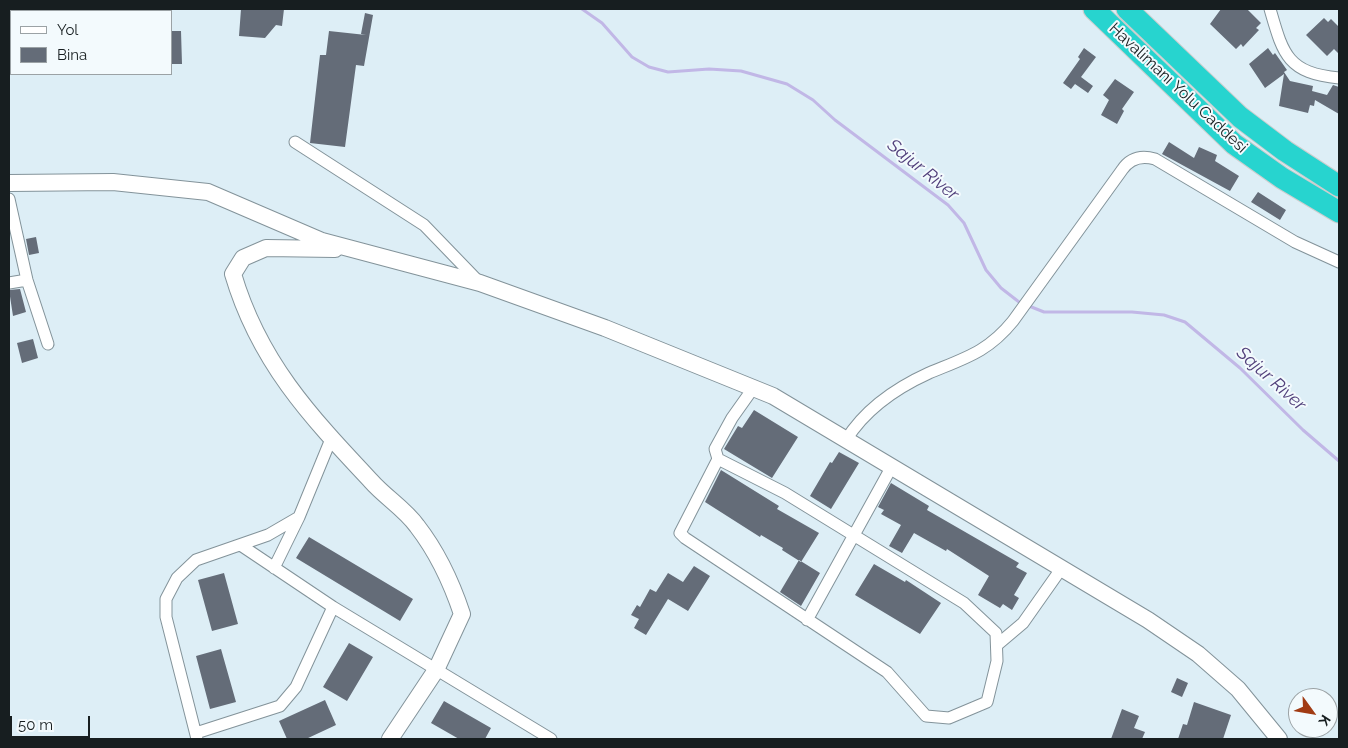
<!DOCTYPE html>
<html>
<head>
<meta charset="utf-8">
<style>
  body { margin:0 }
  #map { position:relative; width:1348px; height:748px; overflow:hidden; background:#ddeef6; font-family:Raleway,sans-serif }
  canvas { display:block }
  .frame { position:absolute; inset:0; border:10px solid #171e20; pointer-events:none }
  .legend { position:absolute; left:10px; top:10px; width:162px; height:65px; box-sizing:border-box; background:#f3fafd; border:1px solid #9ba2a5; margin:0; padding:6px 9px; list-style:none; font-size:15px; color:#171e20 }
  .legend li { display:flex; align-items:center; gap:10px; height:25px }
  .legend b { width:25px; border:1px solid #9ba2a5 }
  .north { position:absolute; left:1288px; top:688px; width:50px; height:50px; box-sizing:border-box; background:#f3fafd; border:1px solid #9ba2a5; border-radius:50%; rotate:122deg; font-size:14px; font-weight:700; line-height:20px; text-align:center; color:#171e20 }
  .north::after { content:''; display:block; margin:auto; width:18px; height:22px; background:#a13b14; clip-path:polygon(50% 0,100% 100%,50% 72%,0 100%) }
  .scale { position:absolute; left:10px; top:716px; width:80px; height:22px; box-sizing:border-box; border:2px solid #171e20; border-top:0; padding-left:6px; font-size:15px; line-height:18px; white-space:nowrap; color:#171e20; -webkit-text-stroke:4px #f3fafd; paint-order:stroke }
</style>
</head>
<body>
<div id="map">
<canvas width="1348" height="748"></canvas>
<div class="frame"></div>
<ul class="legend">
<li><b style="height:6px;background:#fff"></b>Yol</li>
<li><b style="height:14px;background:#646c78"></b>Bina</li>
</ul>
<div class="north">K</div>
<div class="scale">50 m</div>
</div>
<script>
const ctx = document.querySelector('canvas').getContext('2d');
ctx.lineJoin = 'round';
function strokePath(path, color, width, dash) {
  ctx.strokeStyle = color;
  ctx.lineWidth = width;
  ctx.lineCap = dash ? 'butt' : 'round';
  ctx.setLineDash(dash || []);
  ctx.stroke(path);
}
function fill(path, color) {
  ctx.fillStyle = color;
  ctx.fill(path, 'evenodd');
}
function label(font, color, halo, rows, align = 'center') {
  ctx.font = font + ' Raleway,sans-serif';
  ctx.lineWidth = 4;
  ctx.setLineDash([]);
  ctx.textBaseline = 'middle';
  ctx.strokeStyle = halo;
  ctx.fillStyle = color;
  for (const [text, x, y, turn = 0] of rows) {
    ctx.save();
    ctx.translate(x, y);
    ctx.rotate((+turn || 0) * Math.PI / 180);
    ctx.textAlign = isNaN(turn) ? turn : align;
    if (halo) ctx.strokeText(text, 0, 0);
    ctx.fillText(text, 0, 0);
    ctx.restore();
  }
}
const stream = new Path2D(`
  M582,9L602,23L632,57L649,67L668,72L709,69L741,71L787,84L813,100L835,120L948,205L964,223L986,270L1001,288L1019,302L1044,312H1132L1164,315L1185,322L1240,368L1303,430L1339,461`);
const building = new Path2D(`
  M241,9H284L282,26L276,25L265,38L239,36Z
  M1221,9H1247L1261,23L1256,28L1259,30L1243,47L1241,44L1236,49L1210,24Z
  M365,13L373,15L364,66L356,65L345,147L310,143L320,55H326L329,31L366,35L361,34Z
  M1324,18L1328,22L1331,19L1339,27V54L1334,49L1327,56L1306,35Z
  M171,31H181L182,64H171Z
  M1084,48L1096,57L1081,77L1093,86L1088,93L1075,84L1071,89L1063,83L1080,59L1078,57Z
  M1268,48L1273,55L1275,53L1287,70L1284,72L1290,81L1313,86L1312,91L1327,95L1333,85L1339,87V114L1315,100L1314,106L1310,105L1308,113L1279,106L1284,74L1265,88L1249,64Z
  M1115,79L1134,92L1122,109L1124,111L1117,124L1101,115L1109,100L1103,95Z
  M1169,142L1194,158L1199,147L1217,155L1215,161L1239,176L1230,191L1162,154Z
  M1258,192L1286,210L1280,220L1251,202Z
  M36,237L39,253L29,255L26,239Z
  M20,289L26,312L13,316L9,290Z
  M33,339L38,358L22,363L17,343Z
  M754,410L798,437L772,478L724,449L738,426L742,428Z
  M839,452L859,463L831,509L810,496L830,462L832,463Z
  M721,470L779,506L777,509L819,533L801,562L782,550L783,548L761,535L760,537L705,502Z
  M891,483L929,506L927,510L1019,563L1016,567L1027,573L1014,595L1019,598L1012,610L1003,604L1000,608L978,595L989,576L947,549L946,551L914,533L902,553L889,546L901,525L881,514L884,510L878,507Z
  M309,537L413,599L400,621L296,558Z
  M799,560L820,573L801,606L780,592Z
  M874,564L905,582L906,580L941,603L920,634L855,595Z
  M694,566L710,576L688,611L668,599L646,635L634,628L639,619L631,615L637,605L640,607L650,589L656,592L668,573L683,582Z
  M224,573L238,624L212,631L198,580Z
  M349,643L373,657L347,701L323,687Z
  M221,649L236,702L210,709L196,656Z
  M1177,678L1188,683L1182,697L1171,692Z
  M325,700L336,725L306,739H287L279,721Z
  M444,701L491,728L485,739H459L431,723Z
  M1194,702L1231,715L1223,739H1178L1183,724L1187,725Z
  M1122,709L1139,716L1134,728L1145,732L1142,739H1111Z`);
const street = new Path2D(`
  M1270,9C1283,54 1287,73 1339,78
  M295,142L424,225L480,283
  M9,199L27,280L48,344
  M9,283L27,280
  M846,440C866,408 896,388 929,373C965,358 988,352 1013,321L1122,170C1130,158 1141,155 1155,159L1295,242L1339,262
  M718,459L785,493L964,603L996,633L997,661L987,702L949,718L926,716L887,672L685,538L680,533L718,459L715,449L732,418L754,387
  M242,546L333,607L551,739
  M274,568L299,517
  M807,620L891,468
  M997,645L1023,623L1061,569
  M196,733L280,706L296,687L333,607
  M197,739L166,617V599L177,578L196,560L268,535L299,517L331,439`);
const secondary = new Path2D(`
  M9,183L113,182L208,192L322,241L480,283L605,328L773,396L1148,620L1198,654L1238,689L1279,739
  M335,249L266,248L243,258L233,274C259,362 310,416 371,481C385,497 405,509 417,526C438,553 451,581 462,614L436,670L390,739`);
const highway = new Path2D(`
  M1094,9L1234,144L1282,178L1339,212
  M1127,9L1240,117L1285,151L1339,186`);
const streetNames = [
  ["Havalimanı Yolu Caddesi",1178,88,43]
];
const waterNames = [
  ["Sajur River",923,170,39],
  ["Sajur River",1271,379,42]
];
strokePath(stream, '#c1b7e6', 3);
fill(building, '#646c78');
strokePath(street, '#83939a', 13);
strokePath(secondary, '#83939a', 18);
strokePath(highway, '#cccece', 23);
strokePath(street, '#fff', 11);
strokePath(secondary, '#fff', 16);
strokePath(highway, '#27d4cf', 21);
label('16px', '#171e20', '#f3fafd', streetNames);
label('italic 18px', '#51407b', '#f3fafd', waterNames);
</script>
</body>
</html>
